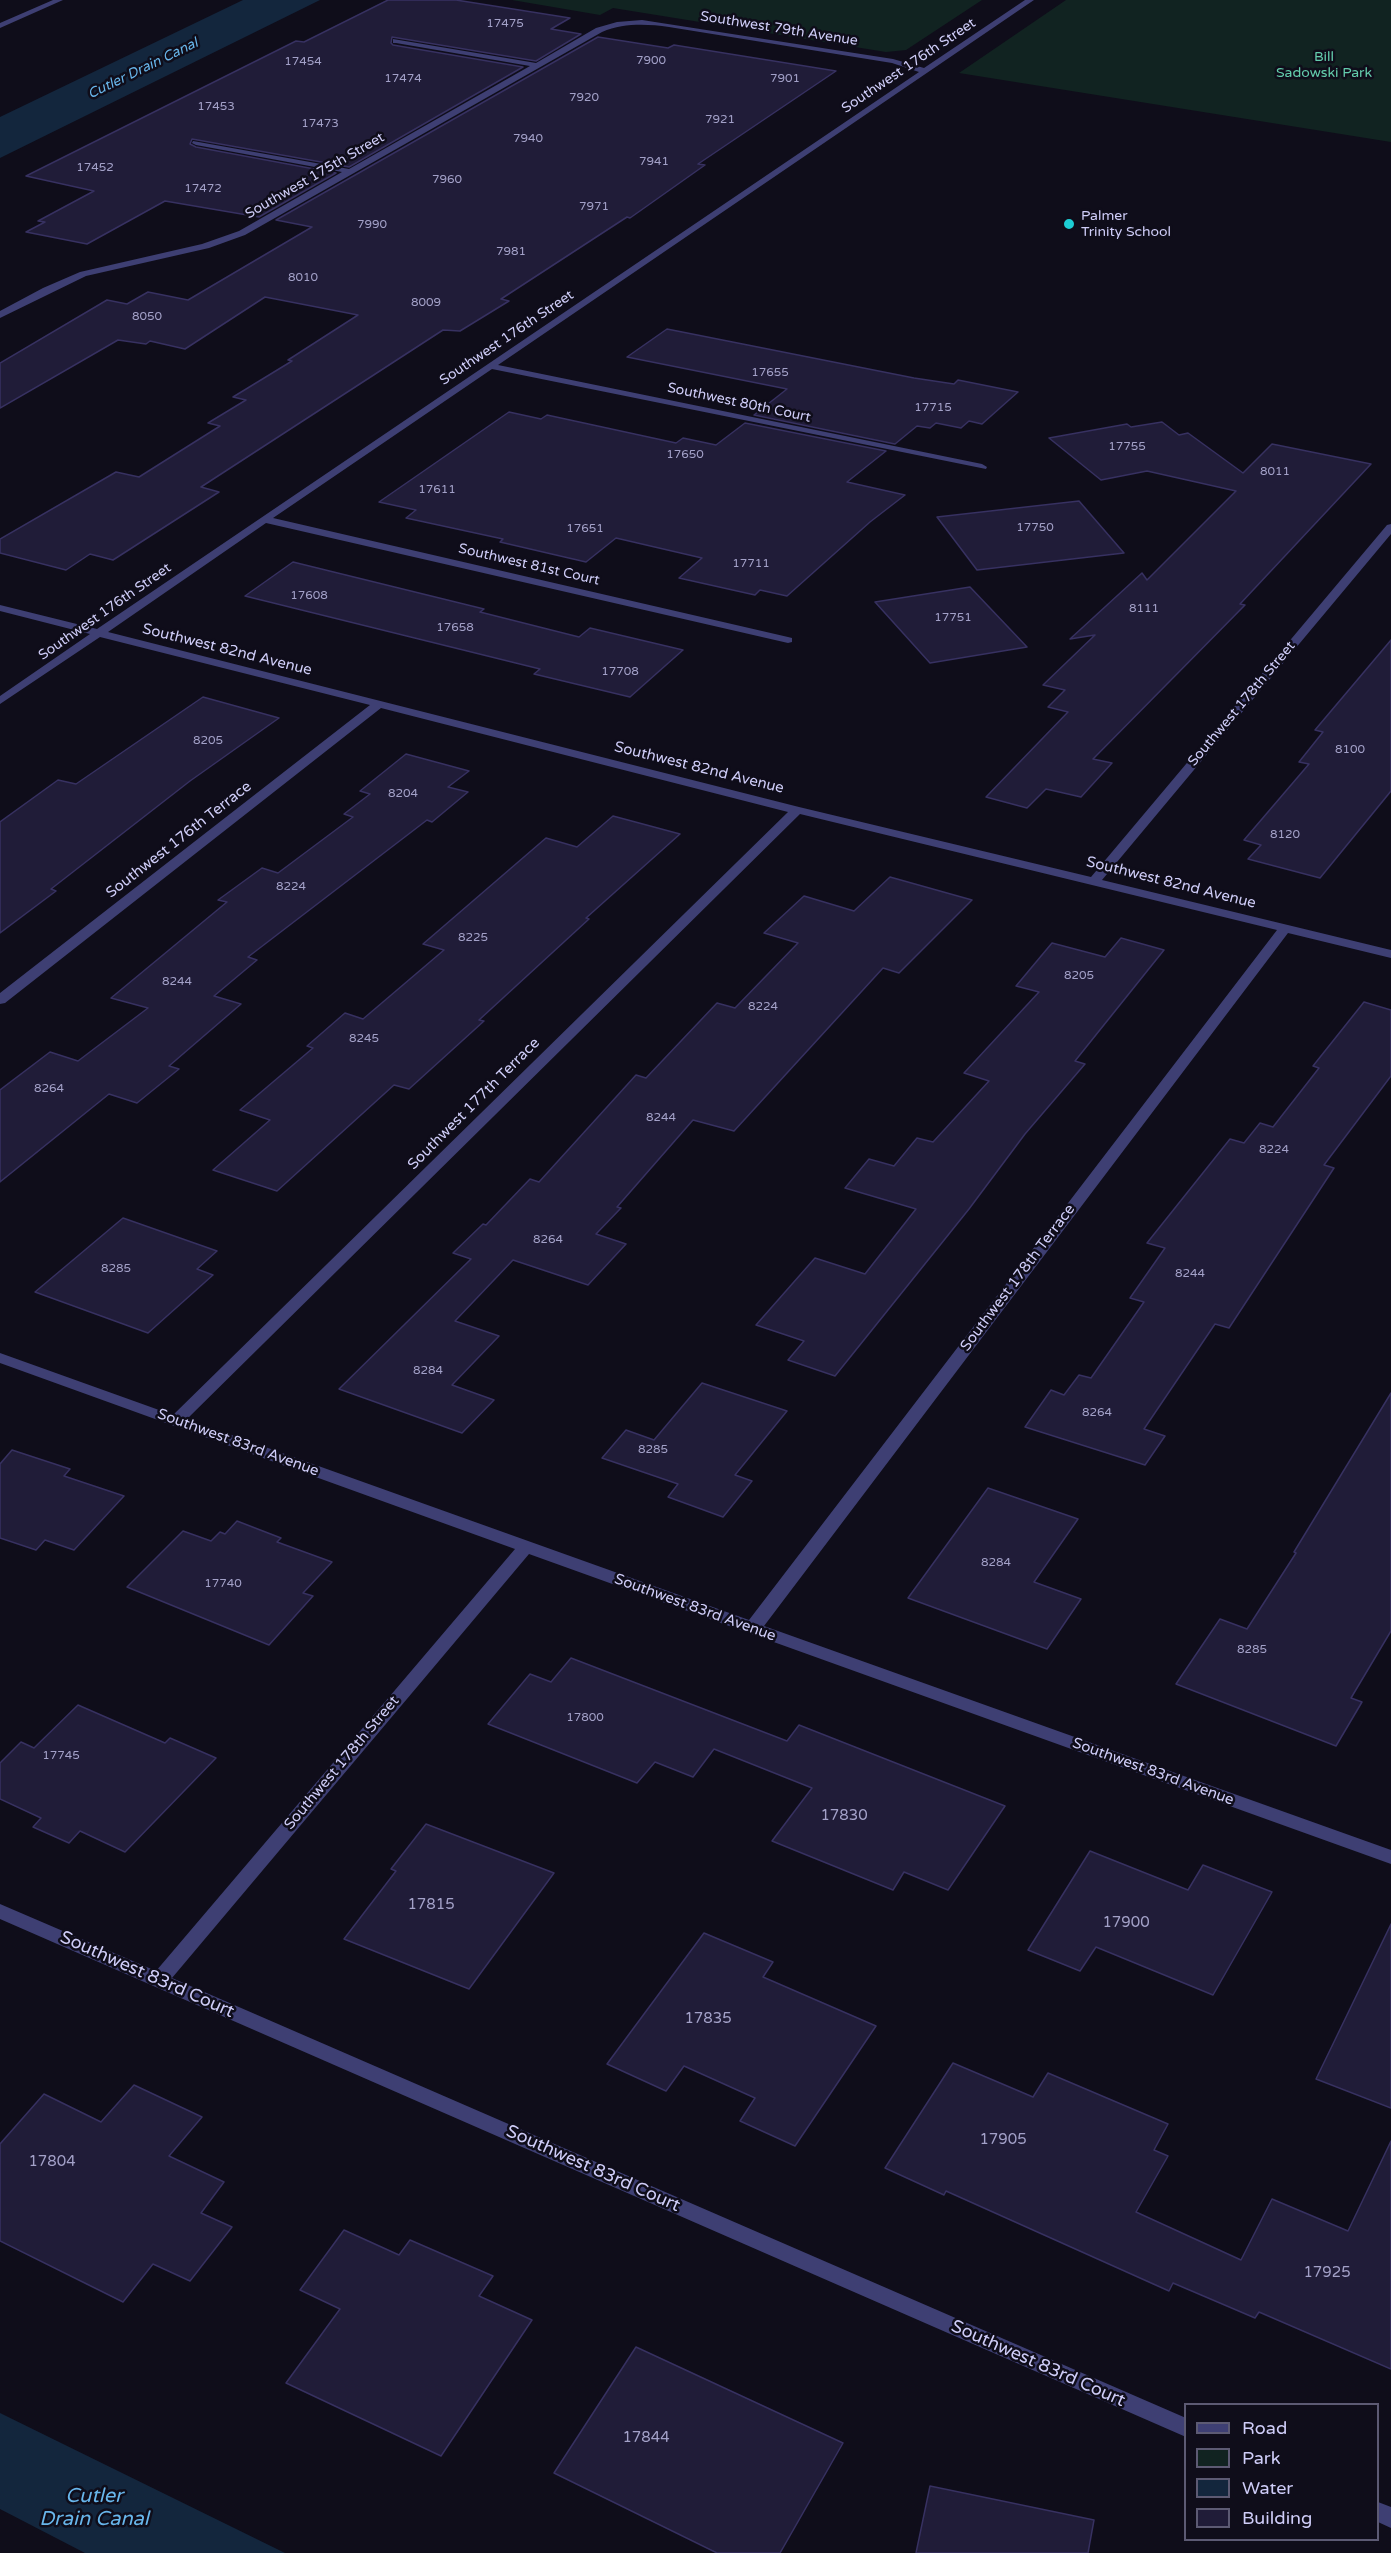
<!DOCTYPE html>
<html>
<head>
<meta charset="utf-8">
<style>
  body { margin:0 }
  #map { position:relative; width:1391px; height:2553px; overflow:hidden; background:#0f0d1a; font-family:"Varela Round",sans-serif }
  canvas { display:block }
  .legend { position:absolute; left:1184px; top:2403px; width:195px; height:138px; box-sizing:border-box; background:#0f0d1a; border:2px solid #5c5a73; margin:0; padding:8px 10px; list-style:none; font-size:18px; color:#cfcdf8 }
  .legend li { display:flex; align-items:center; gap:12px; height:30px }
  .legend b { width:30px; border:2px solid #5c5a73 }
</style>
</head>
<body>
<div id="map">
<canvas width="1391" height="2553"></canvas>
<ul class="legend">
<li><b style="height:8px;background:#3e3f73"></b>Road</li>
<li><b style="height:16px;background:#112321"></b>Park</li>
<li><b style="height:16px;background:#13263d"></b>Water</li>
<li><b style="height:16px;background:#201c38"></b>Building</li>
</ul>
</div>
<script>
const ctx = document.querySelector('canvas').getContext('2d');
ctx.lineJoin = 'round';
function fill(path, color) {
  ctx.fillStyle = color;
  ctx.fill(path, 'evenodd');
}
function strokePath(path, color, width, dash) {
  ctx.strokeStyle = color;
  ctx.lineWidth = width;
  ctx.lineCap = dash ? 'butt' : 'round';
  ctx.setLineDash(dash || []);
  ctx.stroke(path);
}
function label(font, color, halo, rows, align = 'center') {
  ctx.font = font + ' "Varela Round",sans-serif';
  ctx.lineWidth = 5;
  ctx.setLineDash([]);
  ctx.textBaseline = 'middle';
  ctx.strokeStyle = halo;
  ctx.fillStyle = color;
  for (const [text, x, y, turn = 0] of rows) {
    ctx.save();
    ctx.translate(x, y);
    ctx.rotate((+turn || 0) * Math.PI / 180);
    ctx.textAlign = isNaN(turn) ? turn : align;
    if (halo) ctx.strokeText(text, 0, 0);
    ctx.fillText(text, 0, 0);
    ctx.restore();
  }
}
const green = new Path2D(`
  M512,0H982L906,50L886,52L613,8L600,15Z
  M1066,0H1391V142L959,73Z`);
const water = new Path2D(`
  M243,0H320L0,158V117Z
  M0,2413L285,2553H85L0,2509Z`);
const building = new Path2D(`
  M388,0H456L570,18L551,29L581,34L536,61L392,37L391,43L393,45L523,67L349,167L192,139L190,144L196,147L336,173L259,217L165,201L87,244L26,232L45,222L38,221L94,191L26,176L296,41L304,42Z
  M598,37L668,48L674,45L836,71L698,164L705,165L630,218L627,217L501,299L509,301L460,331L443,330L201,487L219,492L113,560L90,554L66,570L0,553V539L116,472L139,477L220,426L208,423L246,400L233,397L292,361L288,360L358,315L265,297L185,349L150,341L146,344L118,340L0,408V363L107,300L127,304L148,292L188,300L312,227L276,220Z
  M667,329L914,378L954,384L958,380L1018,392L982,424L969,421L961,428L936,423L930,428L917,426L895,444L754,415L787,389L627,357Z
  M509,412L541,419L547,415L676,443L683,438L716,445L745,423L886,451L847,482L905,495L870,522L787,596L760,590L755,595L679,578L702,558L616,538L586,562L500,542L503,539L406,518L416,510L379,502Z
  M1162,422L1179,435L1188,433L1243,473L1272,444L1371,464L1240,604L1245,605L1093,759L1112,763L1081,797L1046,789L1027,808L986,797L1068,712L1048,707L1065,690L1043,685L1095,635L1070,639L1142,573L1147,580L1236,491L1147,471L1101,480L1049,438L1127,424L1131,427Z
  M1079,501L1124,553L977,570L937,517Z
  M293,562L484,609L480,612L579,637L590,628L683,650L630,697L534,674L540,669L245,596Z
  M970,587L1027,647L930,663L875,602Z
  M1391,640V791L1320,878L1248,859L1261,845L1244,840L1309,764L1299,762L1323,732L1315,730Z
  M203,697L279,718L190,781L51,889L56,891L0,933V822L58,780L76,784Z
  M406,754L469,771L448,787L468,792L432,822L427,820L248,957L257,960L214,996L241,1004L169,1066L179,1069L137,1103L109,1094L0,1182V1090L50,1052L78,1061L148,1008L111,998L227,902L218,900L262,868L278,873L353,817L344,814L370,794L360,791Z
  M613,816L680,834L586,918L589,919L479,1020L484,1021L409,1089L394,1085L277,1191L213,1170L270,1120L240,1110L313,1048L307,1046L345,1013L363,1019L444,950L423,944L546,838L577,847Z
  M890,877L972,900L899,973L883,968L734,1131L693,1120L617,1207L621,1208L596,1234L626,1244L588,1285L513,1260L455,1321L499,1336L452,1385L494,1400L462,1433L339,1389L471,1259L453,1253L483,1224L486,1225L530,1179L539,1182L636,1075L646,1078L717,1003L735,1008L798,943L764,933L804,896L854,911Z
  M1121,938L1164,950L1075,1061L1085,1064L1025,1134L969,1209L835,1376L788,1360L804,1341L756,1325L815,1258L865,1274L916,1209L845,1188L869,1159L894,1166L917,1138L933,1142L989,1081L964,1073L1039,992L1016,986L1052,943L1105,957Z
  M1364,1002L1391,1010V1076L1324,1165L1334,1168L1229,1328L1215,1324L1144,1429L1165,1436L1145,1465L1025,1427L1051,1390L1064,1395L1079,1375L1091,1378L1144,1302L1130,1298L1165,1248L1147,1243L1230,1139L1244,1143L1260,1123L1273,1127L1319,1068L1313,1066Z
  M123,1218L217,1251L197,1269L213,1275L148,1333L35,1292Z
  M702,1383L787,1411L735,1475L752,1481L723,1517L668,1497L678,1484L602,1458L626,1430L654,1440Z
  M1391,1393V1631L1351,1698L1362,1702L1336,1746L1176,1684L1220,1619L1247,1629L1296,1553L1294,1552Z
  M12,1450L70,1469L64,1476L124,1496L74,1550L45,1540L36,1550L0,1538V1464Z
  M988,1488L1078,1519L1034,1582L1081,1599L1047,1649L908,1598Z
  M237,1521L281,1538L277,1542L332,1562L303,1593L313,1596L269,1645L127,1587L183,1531L211,1541L220,1532L225,1534Z
  M571,1658L787,1741L799,1725L1005,1806L948,1890L904,1872L893,1890L772,1841L812,1788L714,1749L693,1777L655,1762L637,1783L488,1724L530,1674L551,1682Z
  M78,1705L165,1743L170,1738L216,1758L125,1852L80,1831L69,1843L33,1827L41,1818L0,1799V1763L21,1742L34,1748Z
  M426,1824L554,1873L469,1989L344,1939L396,1871L391,1869Z
  M1090,1851L1188,1890L1203,1865L1272,1892L1213,1995L1096,1947L1080,1971L1028,1950Z
  M1391,1924V2108L1316,2079Z
  M704,1933L773,1962L763,1977L876,2026L795,2146L740,2121L755,2098L684,2066L666,2091L607,2064Z
  M953,2063L1033,2097L1048,2073L1168,2124L1154,2150L1168,2156L1136,2212L1241,2260L1272,2199L1348,2231L1391,2141V2369L1259,2312L1255,2318L1173,2283L1169,2291L946,2191L944,2195L885,2168Z
  M134,2085L202,2117L169,2156L224,2182L201,2213L232,2227L190,2281L153,2264L123,2302L0,2241V2144L44,2094L101,2122Z
  M344,2230L399,2255L410,2240L493,2276L479,2296L532,2320L441,2456L286,2383L340,2309L300,2290Z
  M636,2347L843,2443L780,2553H717L554,2473Z
  M930,2486L1094,2520L1088,2553H916Z`);
const minor = new Path2D(`
  M53,0H63L0,28V23Z
  M1025,0H1034L498,365L982,464L987,467L986,469L492,369L273,518L788,637L792,638V642L788,643L266,523L108,632L799,807L1091,877L1387,525L1391,524V534L1102,880L1391,950V958L1288,933L764,1626L1391,1850V1864L529,1554L172,1978L1186,2418V2437L0,1919V1904L156,1971L515,1549L0,1363V1353L173,1415L788,812L381,708L5,1003L0,1004V993L370,705L100,637L0,704V696L90,634L0,611V605L97,629L919,72L892,63L669,27C646,24 624,23 602,32L245,235L209,248L86,276L0,318V311L43,288L80,272L202,244L239,231L342,172L196,145L192,143L193,141L349,169L530,66L396,43H393V39L536,63L596,28L617,22L642,20L893,59L924,68ZM800,814L1277,930L749,1620L187,1419Z
  M1378,2502L1391,2507V2528L1378,2522Z`);
const markers = [
  [1069,224,6,"#1dcdd4"]
];
const numberNames = [
  ["17475",505,24],
  ["7900",651,61],
  ["17454",303,62],
  ["17474",403,79],
  ["7901",785,79],
  ["7920",584,98],
  ["17453",216,107],
  ["7921",720,120],
  ["17473",320,124],
  ["7940",528,139],
  ["7941",654,162],
  ["17452",95,168],
  ["7960",447,180],
  ["17472",203,189],
  ["7971",594,207],
  ["7990",372,225],
  ["7981",511,252],
  ["8010",303,278],
  ["8009",426,303],
  ["8050",147,317],
  ["17655",770,373],
  ["17715",933,408],
  ["17755",1127,447],
  ["17650",685,455],
  ["8011",1275,472],
  ["17611",437,490],
  ["17750",1035,528],
  ["17651",585,529],
  ["17711",751,564],
  ["17608",309,596],
  ["8111",1144,609],
  ["17751",953,618],
  ["17658",455,628],
  ["17708",620,672],
  ["8205",208,741],
  ["8100",1350,750],
  ["8204",403,794],
  ["8120",1285,835],
  ["8224",291,887],
  ["8225",473,938],
  ["8205",1079,976],
  ["8244",177,982],
  ["8224",763,1007],
  ["8245",364,1039],
  ["8264",49,1089],
  ["8244",661,1118],
  ["8224",1274,1150],
  ["8264",548,1240],
  ["8285",116,1269],
  ["8244",1190,1274],
  ["8284",428,1371],
  ["8264",1097,1413],
  ["8285",653,1450],
  ["8284",996,1563],
  ["17740",223,1584],
  ["8285",1252,1650],
  ["17800",585,1718],
  ["17745",61,1756]
];
const farStreetnames = [
  ["Southwest 79th Avenue",779,29,9],
  ["Southwest 176th Street",909,66,-34],
  ["Southwest 175th Street",315,176,-30],
  ["Southwest 176th Street",507,338,-34],
  ["Southwest 80th Court",739,403,12],
  ["Southwest 81st Court",529,565,13],
  ["Southwest 176th Street",105,612,-35],
  ["Southwest 178th Street",1242,704,-50]
];
const farParknames = [
  ["Bill",1324,57],
  ["Sadowski Park",1324,73]
];
const farWaternames = [
  ["Cutler Drain Canal",143,69,-26]
];
const farPoinames = [
  ["Palmer",1081,216],
  ["Trinity School",1081,232]
];
const streetNames = [
  ["Southwest 82nd Avenue",227,650,14],
  ["Southwest 82nd Avenue",699,768,14],
  ["Southwest 176th Terrace",179,840,-38],
  ["Southwest 82nd Avenue",1171,883,14],
  ["Southwest 177th Terrace",474,1104,-45],
  ["Southwest 178th Terrace",1018,1278,-53],
  ["Southwest 83rd Avenue",238,1443,20],
  ["Southwest 83rd Avenue",695,1608,20],
  ["Southwest 178th Street",342,1763,-50],
  ["Southwest 83rd Avenue",1153,1772,20]
];
const nearNumbernames = [
  ["17830",844,1816],
  ["17815",431,1905],
  ["17900",1126,1923],
  ["17835",708,2019],
  ["17905",1003,2140],
  ["17804",52,2162],
  ["17925",1327,2273],
  ["17844",646,2438]
];
const nearStreetnames = [
  ["Southwest 83rd Court",147,1975,24],
  ["Southwest 83rd Court",593,2169,24],
  ["Southwest 83rd Court",1038,2364,24]
];
const nearWaternames = [
  ["Cutler",94,2497],
  ["Drain Canal",94,2520]
];
fill(green, '#112321');
fill(water, '#13263d');
fill(building, '#201c38');
strokePath(building, '#373161', 1.5);
fill(minor, '#3e3f73');
for (const [x, y, r, color] of markers) {
  const dot = new Path2D();
  dot.arc(x, y, r, 0, 2 * Math.PI);
  ctx.fillStyle = color;
  ctx.fill(dot);
  strokePath(dot, '#0f0d1a', 2);
}
label('12px', '#a3a1c8', null, numberNames);
label('14px', '#cfcdf8', '#0f0d1a', farStreetnames);
label('14px', '#64cdad', '#0f0d1a', farParknames);
label('italic 14px', '#68b6eb', '#0f0d1a', farWaternames);
label('14px', '#cfcdf8', '#0f0d1a', farPoinames, 'left');
label('15px', '#cfcdf8', '#0f0d1a', streetNames);
label('15px', '#a3a1c8', null, nearNumbernames);
label('18px', '#cfcdf8', '#0f0d1a', nearStreetnames);
label('italic 20px', '#68b6eb', '#0f0d1a', nearWaternames);
</script>
</body>
</html>
